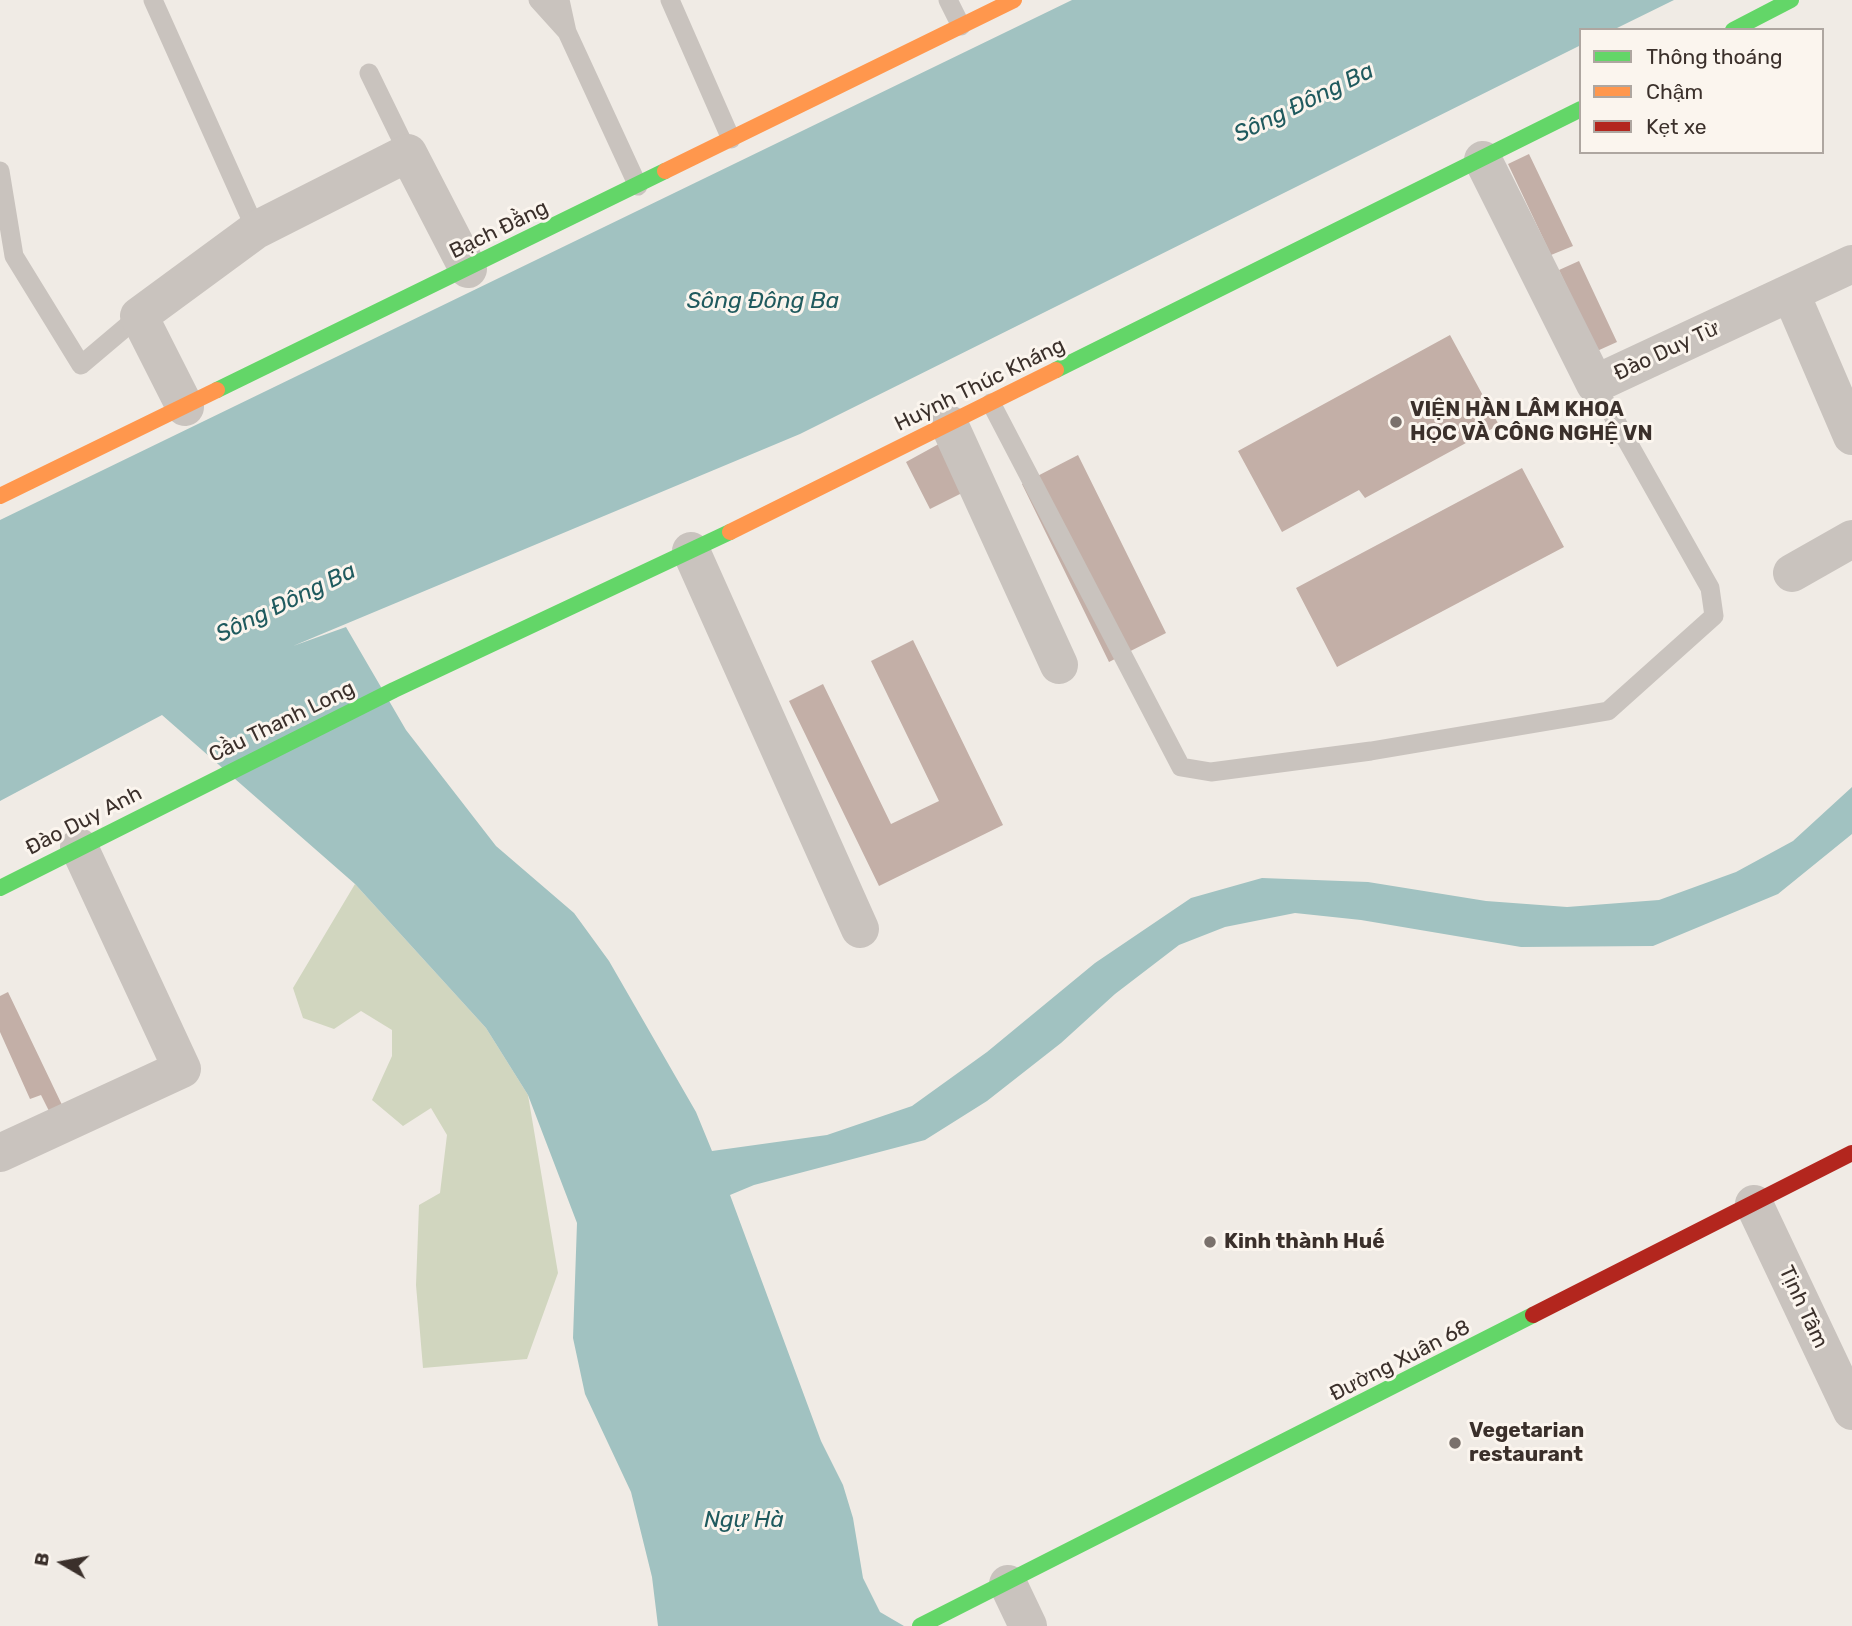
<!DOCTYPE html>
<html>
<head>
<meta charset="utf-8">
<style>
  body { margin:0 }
  #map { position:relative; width:1852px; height:1626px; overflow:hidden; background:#f0ebe5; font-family:Rubik,sans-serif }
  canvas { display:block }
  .legend { position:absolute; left:1579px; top:28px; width:245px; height:126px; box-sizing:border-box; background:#fbf5ee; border:2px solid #aea6a0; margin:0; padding:9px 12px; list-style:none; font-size:21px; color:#3b302b }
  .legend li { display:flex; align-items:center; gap:14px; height:35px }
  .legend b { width:35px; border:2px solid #aea6a0 }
  .north { position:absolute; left:28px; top:1528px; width:70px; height:70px; -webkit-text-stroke:5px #fbf5ee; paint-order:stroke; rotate:280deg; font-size:19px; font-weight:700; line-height:28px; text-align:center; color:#3b302b }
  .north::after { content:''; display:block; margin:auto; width:24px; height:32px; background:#3b302b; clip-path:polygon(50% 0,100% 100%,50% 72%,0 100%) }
</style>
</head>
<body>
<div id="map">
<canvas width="1852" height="1626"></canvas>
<ul class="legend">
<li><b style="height:9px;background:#63d668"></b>Thông thoáng</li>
<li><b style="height:9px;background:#ff974d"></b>Chậm</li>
<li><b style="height:9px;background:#b3261e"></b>Kẹt xe</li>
</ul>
<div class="north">B</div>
</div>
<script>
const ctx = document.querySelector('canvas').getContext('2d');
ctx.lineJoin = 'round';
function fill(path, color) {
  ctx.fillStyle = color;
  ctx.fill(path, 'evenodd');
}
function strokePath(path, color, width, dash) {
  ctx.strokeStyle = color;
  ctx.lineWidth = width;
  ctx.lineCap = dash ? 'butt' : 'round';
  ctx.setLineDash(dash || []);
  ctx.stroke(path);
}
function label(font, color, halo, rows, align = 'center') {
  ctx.font = font + ' Rubik,sans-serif';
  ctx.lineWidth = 6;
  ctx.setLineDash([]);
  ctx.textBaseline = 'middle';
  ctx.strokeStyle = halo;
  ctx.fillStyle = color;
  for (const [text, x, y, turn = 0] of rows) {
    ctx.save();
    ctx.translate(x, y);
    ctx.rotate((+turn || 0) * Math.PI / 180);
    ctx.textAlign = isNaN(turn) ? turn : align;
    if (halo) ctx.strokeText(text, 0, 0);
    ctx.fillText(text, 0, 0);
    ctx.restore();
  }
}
const green = new Path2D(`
  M355,884L486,1028L528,1095L558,1273L527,1359L423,1368L416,1285L419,1205L440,1193L447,1135L431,1108L403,1126L372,1100L392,1056V1030L361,1011L334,1029L303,1018L293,988Z`);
const water = new Path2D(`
  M1072,0H1674L1613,30H1581V45L800,434L293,646L346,627L406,730L496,846L574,913L609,961L696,1112L712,1151L827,1135L912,1106L987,1052L1095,963L1191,898L1262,878L1368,882L1486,901L1567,907L1659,900L1736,872L1793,841L1852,787V834L1778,894L1653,946L1521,947L1361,920L1295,913L1225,927L1179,945L1115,994L1061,1043L987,1101L925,1140L754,1185L730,1195L821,1441L843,1485L853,1518L863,1578L880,1612L904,1626H658L652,1577L631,1492L585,1394L573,1338L577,1223L528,1095L486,1028L355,884L162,715L0,801V520Z`);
const building = new Path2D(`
  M1529,154L1573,246L1551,255L1508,164Z
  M1579,261L1617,342L1597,351L1559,270Z
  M1450,335L1499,425L1365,498L1359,490L1282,532L1238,451Z
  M946,440L970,489L930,509L906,462Z
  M1078,455L1166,633L1109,662L1022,484Z
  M1522,468L1564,547L1337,667L1296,588Z
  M913,640L1003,825L879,886L789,701L823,684L891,824L939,801L871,661Z
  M8,992L63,1107L50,1113L41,1095L30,1099L0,1032V996Z`);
const lane = new Path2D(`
  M153,0L256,230
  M538,0L566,31
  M560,0L567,32L638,186
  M670,0L731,139
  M948,0L961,26
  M369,73L408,153
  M0,171L14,256L81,365L139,316
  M991,403L1181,767L1211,772L1371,751L1608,711L1714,616L1710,588L1595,384`);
const street = new Path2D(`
  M1483,160L1595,384L1852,264
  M1791,294L1852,436
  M185,407L139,316L256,230L408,153L468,269
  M949,424L1059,665
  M691,551L860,929
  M1792,573L1852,539
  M0,1153L182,1069L79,847
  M1754,1204L1852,1411
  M1008,1584L1028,1626`);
const fast = new Path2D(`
  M1733,30L1791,0
  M1056,370L1581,109
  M217,390L665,171
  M0,888L394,690L730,532
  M920,1626L1533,1315`);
const slow = new Path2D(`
  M665,171L1014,0
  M0,496L217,390
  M730,532L1056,370`);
const jam = new Path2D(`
  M1533,1315L1852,1153`);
const markers = [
  [1396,422,7,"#7a716c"],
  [1210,1242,7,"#7a716c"],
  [1455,1443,7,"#7a716c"]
];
const streetNames = [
  ["Bạch Đằng",499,230,-26],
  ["Đào Duy Từ",1667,351,-25],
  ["Huỳnh Thúc Kháng",980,385,-26],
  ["Cầu Thanh Long",282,722,-26],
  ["Đào Duy Anh",84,821,-27],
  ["Tịnh Tâm",1803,1307,65],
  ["Đường Xuân 68",1400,1361,-27]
];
const poiNames = [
  ["VIỆN HÀN LÂM KHOA",1410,410],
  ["HỌC VÀ CÔNG NGHỆ VN",1410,434],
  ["Kinh thành Huế",1224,1242],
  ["Vegetarian",1469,1431],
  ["restaurant",1469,1455]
];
const waterNames = [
  ["Sông Đông Ba",1304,103,-26],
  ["Sông Đông Ba",763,301],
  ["Sông Đông Ba",286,603,-26],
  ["Ngự Hà",744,1520]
];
fill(green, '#d1d6bf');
fill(water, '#a1c2c1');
fill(building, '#c3afa7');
strokePath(lane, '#c9c3be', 19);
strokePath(street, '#c9c3be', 38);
strokePath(fast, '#63d668', 16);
strokePath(slow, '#ff974d', 16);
strokePath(jam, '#b3261e', 16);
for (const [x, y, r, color] of markers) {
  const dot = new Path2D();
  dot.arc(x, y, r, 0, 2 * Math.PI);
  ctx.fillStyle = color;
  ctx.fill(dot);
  strokePath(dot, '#fbf5ee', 2.5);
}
label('21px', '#3b302b', '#fbf5ee', streetNames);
label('bold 21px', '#3b302b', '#fbf5ee', poiNames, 'left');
label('italic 23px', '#1f5a5e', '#fbf5ee', waterNames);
</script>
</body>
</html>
